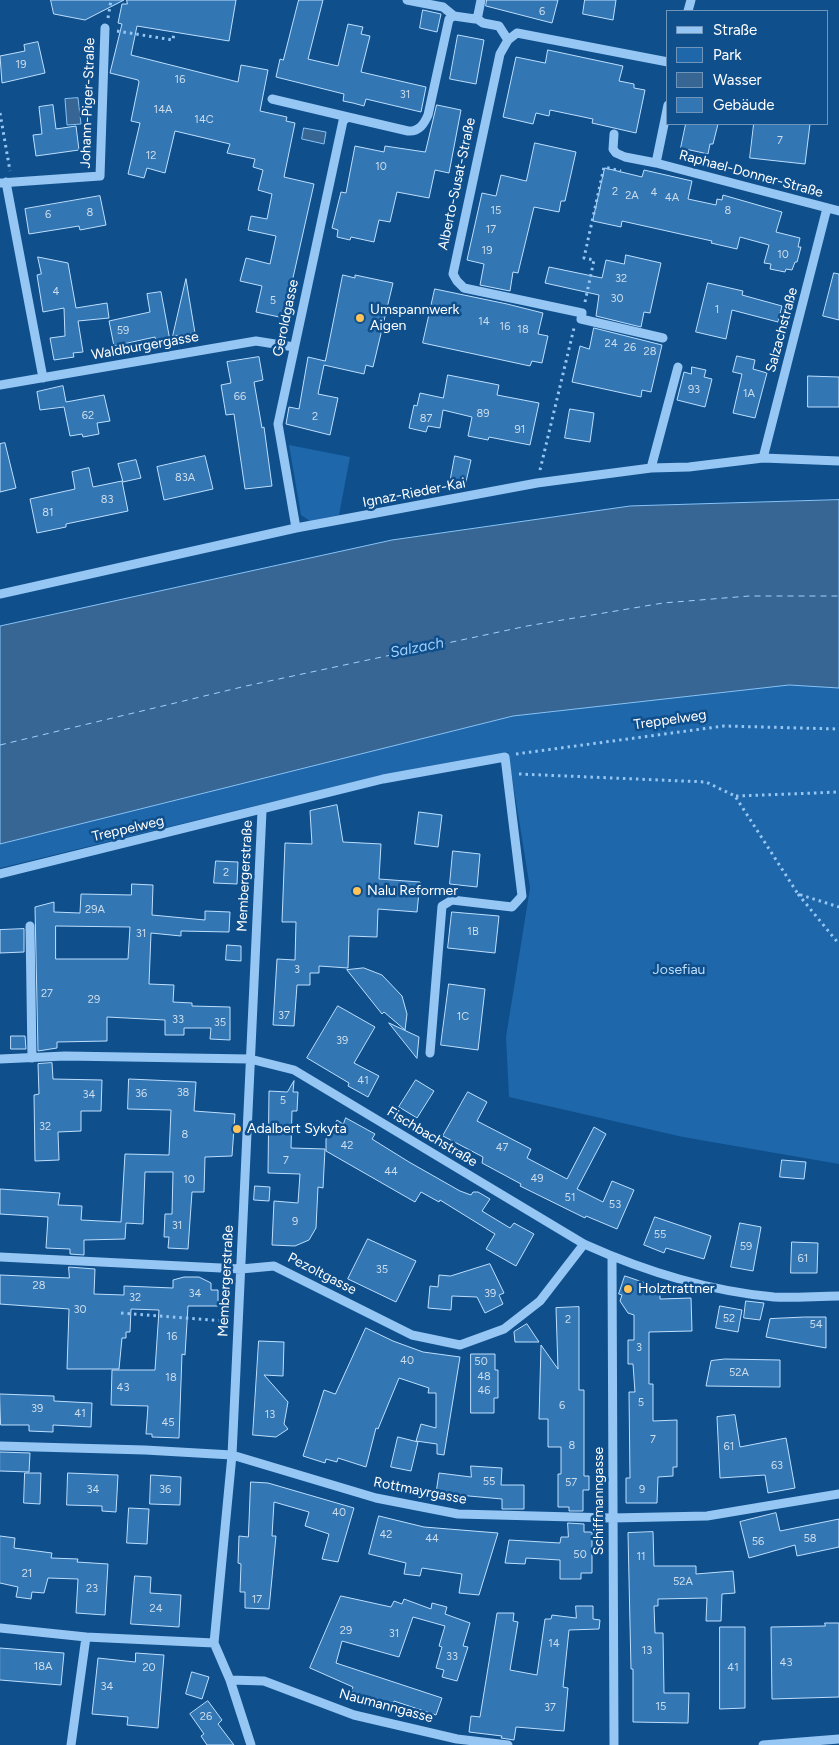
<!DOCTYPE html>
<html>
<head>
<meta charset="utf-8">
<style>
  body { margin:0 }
  #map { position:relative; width:839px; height:1745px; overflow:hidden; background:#0f4f8c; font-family:Figtree,sans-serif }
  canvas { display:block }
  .legend { position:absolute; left:666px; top:10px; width:162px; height:115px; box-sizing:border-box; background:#0f4f8c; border:1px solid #6f95ba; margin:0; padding:6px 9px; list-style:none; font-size:15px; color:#fff }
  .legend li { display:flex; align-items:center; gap:10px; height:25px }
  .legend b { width:25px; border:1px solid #6f95ba }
</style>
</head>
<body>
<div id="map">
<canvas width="839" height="1745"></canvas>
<ul class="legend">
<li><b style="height:6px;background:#96c6f3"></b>Straße</li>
<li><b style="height:14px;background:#1e67aa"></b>Park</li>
<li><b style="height:14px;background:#376694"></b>Wasser</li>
<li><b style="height:14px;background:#3376b4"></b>Gebäude</li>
</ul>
</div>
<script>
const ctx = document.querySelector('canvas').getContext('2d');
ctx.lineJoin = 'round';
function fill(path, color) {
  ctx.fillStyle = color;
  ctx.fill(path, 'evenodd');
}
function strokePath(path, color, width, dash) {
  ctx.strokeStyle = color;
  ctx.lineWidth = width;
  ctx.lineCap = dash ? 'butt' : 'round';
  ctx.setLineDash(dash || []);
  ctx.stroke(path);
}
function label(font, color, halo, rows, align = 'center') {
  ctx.font = font + ' Figtree,sans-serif';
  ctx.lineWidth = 5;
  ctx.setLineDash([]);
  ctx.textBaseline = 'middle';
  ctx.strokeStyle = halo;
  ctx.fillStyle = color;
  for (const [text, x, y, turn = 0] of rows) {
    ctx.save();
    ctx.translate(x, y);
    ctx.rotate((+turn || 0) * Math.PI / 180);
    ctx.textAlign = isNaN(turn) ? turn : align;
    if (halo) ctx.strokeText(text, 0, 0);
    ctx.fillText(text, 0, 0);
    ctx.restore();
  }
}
const green = new Path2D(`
  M289,445L350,457L339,515L310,521L301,515Z
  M789,685L839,688V1164L683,1137L509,1097L506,1037L530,888L508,752L275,801L0,868V844L513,716Z`);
const water = new Path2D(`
  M78,98L81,124L67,125L65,99Z
  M304,128L326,132L324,144L302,139Z
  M839,500V688L789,685L513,716L0,844V626L392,540L630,506Z`);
const ferry = new Path2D(`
  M0,745L246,686L527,626L663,603L749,596H839`);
const building = new Path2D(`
  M51,0H124L85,20L54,14Z
  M127,0H236L229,41L137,26L131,55L238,82L241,65L268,70L260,111L287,117L286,121L295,123L284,177L314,184L284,318L256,312L262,286L240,281L246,258L270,264L276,236L248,230L251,216L267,219L272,194L258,190L263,170L253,167L255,159L227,153L230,144L175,131L165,173L147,168L144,178L128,174L140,123L131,121L139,82L138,80L110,73L122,24L118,23L122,4H127Z
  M299,0H323L308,59L338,66L348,24L363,27L361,34L370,36L361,72L426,87L421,112L366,99L364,106L353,103L343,101L344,94L276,77L280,59L283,60Z
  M487,0H558L552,23L486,6Z
  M585,0H616L613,20L583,14Z
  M423,10L441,14L437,32L420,28Z
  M458,35L484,40L476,84L450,79Z
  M38,42L45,73L2,83L0,56L25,51L24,45Z
  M548,50L623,66L619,81L634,84V88L645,90L636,133L592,123L593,119L550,110L549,116L536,113L533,124L503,117L516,57L545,63Z
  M53,105L56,129L76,126L79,150L36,156L33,135L42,134L39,107Z
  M437,105L461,110L449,173L435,170L429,198L397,192L390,222L379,220L374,242L351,237L350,240L337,237L338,230L332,228L341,192L346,193L355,146L384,152L385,146L425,152Z
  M686,124H718L713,144H710L708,154L681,148Z
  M754,124H810L805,164L750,158Z
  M535,143L576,152L565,201H561L559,212L534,207L518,273L513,272L510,291L480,285L484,264L467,260L482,193L496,196L501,175L526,181Z
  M605,168L642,177L644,170L692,181L688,199L716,205L717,199L722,200L723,195L782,212L776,232L800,238L798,247H801L797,262H795L792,270L786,269L785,272L770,269L771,264L764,263L769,245L740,237L737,249L711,243L712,241L622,221L621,227L593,221Z
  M100,196L106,225L80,230L79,226L29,234L25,209Z
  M626,255L661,263L650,313L644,312L641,327L596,316L599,295L545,283L549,267L602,278L606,260L624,264Z
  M38,257L68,263L76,308L107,303L109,318L78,321L83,352L73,353L74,357L54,360L50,338L65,336L64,308L43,312L37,275L41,274Z
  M834,273L839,274V320L823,316Z
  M343,275L355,278V275L393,283L373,367L366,365L364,374L324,365L318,394L338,398L330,435L286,424L289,407L299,409L308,357L325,361Z
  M186,279L195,333L173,336Z
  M708,283L743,291L742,295L782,306L778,322L732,310L726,339L696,332Z
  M435,289L507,304L543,313L538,334L548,336L542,363L532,361L530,366L423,343Z
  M161,292L171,346L157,349L155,337L114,346L109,321L150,312L147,294Z
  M594,328L662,345L651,392L642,390L641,397L572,382L580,346L589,349Z
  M737,356L755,360L753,369L767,373L755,418L733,413L742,374L733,372Z
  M259,357L263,380L254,382L262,428L264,427L272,486L245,489L234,414L226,415L221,385L231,383L227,362Z
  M692,367L706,370L704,377L712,379L705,407L677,400L684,372L691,374Z
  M448,375L499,385L497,395L539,403L530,445L489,437L488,440L468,436L472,417L443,410L440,428L428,426L426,432L409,428L414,405L417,406L420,393L443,398Z
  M808,376L839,377V407H808Z
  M63,386L66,402L104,395L110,421L97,423L99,434L83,437L82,434L70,436L64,407L40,410L37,392Z
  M570,409L594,413L590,442L565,438Z
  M5,443L16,488L0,492V444Z
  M205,456L213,489L164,500L157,467Z
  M455,456L471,460L465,486L450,483Z
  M136,460L141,478L123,482L118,464Z
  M89,468L93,487L122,481L128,511L66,524V527L37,533L30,499L75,489L72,472Z
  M337,805L343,842L381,844L379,879L420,882L417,912L378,909L377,937L349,936L348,968L319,966V973H310V985H297L294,1026L273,1025L277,959L295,960L296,922H282L285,843L312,844L310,811Z
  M419,812L442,815L438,847L415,844Z
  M453,851L480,854L477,887L450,884Z
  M216,861L238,862L237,884L214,883Z
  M132,884L153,885L152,915L205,920V911L230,912L229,932L181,931V936L151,933L149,984L174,985L173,1002L192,1003V1006L230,1007V1040L210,1039L211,1028H184V1035H165V1020L107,1017V1041L57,1042V1048L38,1051L35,907L54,902V912L80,913L81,894L131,895ZM56,926L130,927L128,959H56Z
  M452,912L499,916L495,953L448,948Z
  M24,929V952L0,953V930Z
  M227,945L241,946V961L226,960Z
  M364,968L382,975L402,996L407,1014L405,1030L384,1012L382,1014L347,970Z
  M449,984L485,989L478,1050L441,1045Z
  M338,1006L375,1027L354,1063L379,1076L368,1097L348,1086L349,1083L307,1058Z
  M389,1023L419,1037L417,1058Z
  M11,1036H25L26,1049H11Z
  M52,1063L53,1079L102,1080L101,1111H81V1131L58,1132L59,1160L35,1161L34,1095L39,1094L38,1064Z
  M129,1079L196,1082L194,1111L235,1114L232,1156L205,1157L204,1192H192L188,1249L168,1248L169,1237H164L165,1214H172L173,1172H145L143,1224L126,1223L125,1239L84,1240V1255L70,1254V1249L46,1248L48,1217L0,1214V1189L60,1193L58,1205L82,1206L81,1220L121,1222L125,1154L169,1155L171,1110L128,1109Z
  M416,1080L434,1091L417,1118L399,1107Z
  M294,1081L293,1092H298L297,1111H292L291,1148L325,1149L323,1188L318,1187L316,1228L309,1240L295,1246L272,1245L274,1201L298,1203L300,1174L268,1173L269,1091L287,1092Z
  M468,1092L487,1102L477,1121L531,1149L527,1158L567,1179L594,1127L606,1134L577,1189L603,1202L612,1181L634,1190L617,1229L586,1216L585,1218L520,1186L521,1184L482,1163L483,1157L443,1136Z
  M346,1118L375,1134L372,1139L409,1162L460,1191L471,1195L473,1192H478L490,1199L482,1211L510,1228L514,1223L534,1234L516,1266L486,1249L495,1234L440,1200L439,1202L421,1192L415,1202L326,1151V1139L337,1120L343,1124Z
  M782,1160L806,1162L804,1179L780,1177Z
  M255,1186L270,1187L269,1201L254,1200Z
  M655,1217L711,1236L704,1259L666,1248L664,1253L644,1245Z
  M740,1223L761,1227L753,1271L731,1267Z
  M368,1239L416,1261L396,1302L348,1279Z
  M792,1242L818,1243L817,1273H791Z
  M490,1264L504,1293L499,1295L503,1304L485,1313L477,1297L452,1296L451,1310L428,1308L430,1286L438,1287L439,1275L450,1276Z
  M69,1267L95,1269L94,1294L124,1295V1286L173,1288V1280L184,1277H199L211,1283V1290H218V1306H188L185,1355L182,1354L179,1438L152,1437V1434H146L148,1406L111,1405L112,1370H155L159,1310L131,1309L130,1332H126V1338H122L119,1369H67L69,1309L0,1304V1275L69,1278Z
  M625,1276L660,1288V1299L691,1298L692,1331L649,1332V1384H653V1421L677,1420V1467H673V1476L658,1477L657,1503H626V1478H630L629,1392H635L633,1364H628V1340H634V1315L628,1313L620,1301L622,1295L619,1294Z
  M746,1301L764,1303L760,1320L744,1318Z
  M720,1306L742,1310L738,1332L716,1328Z
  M579,1307V1390H584V1476H589V1490H583V1511H569V1507H558V1474H561V1447H548V1419H539L541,1345L558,1369L556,1308Z
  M805,1317H826V1348L766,1337L770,1319Z
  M527,1324L539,1342H515L514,1332Z
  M366,1328L393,1341L423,1352L460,1357L444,1455L437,1454V1444L416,1441L421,1424L436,1428V1393H428L429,1388L399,1378L378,1429L376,1428L366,1467L338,1458L337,1462L326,1459L325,1463L303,1456L324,1390L335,1394Z
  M259,1341L284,1342L283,1376L264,1375L288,1402L284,1424L288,1429L276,1437L253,1435Z
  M471,1354H495V1370H498V1398H494V1413H471Z
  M725,1359L780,1360V1387L706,1386L711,1361Z
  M0,1394L54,1396V1401L92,1403L91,1427L53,1425V1432L29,1431V1425H1Z
  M735,1415L740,1447L786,1438L795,1488L768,1493L765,1475L720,1478L717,1417Z
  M398,1437L418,1442L411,1471L391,1467Z
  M0,1452L30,1453L29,1472L0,1471Z
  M471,1466L502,1468L501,1485H524V1509H502V1499L436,1493L439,1473L471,1477Z
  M25,1473H41L40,1504L24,1503Z
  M68,1473L118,1475L116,1512L102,1511V1506L67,1505Z
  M151,1475L181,1477L180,1505L150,1504Z
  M251,1482L268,1483L354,1508L338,1562L322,1559L329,1534L305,1526L309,1512L274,1502L272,1536H276L269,1609L245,1608V1592H240L241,1564L238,1563L239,1536L248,1537Z
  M129,1508L149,1509L147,1544L127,1543Z
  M776,1513L780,1531L839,1519V1547L797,1556L795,1545L749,1558L740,1522Z
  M379,1516L424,1527L498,1533L479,1595L459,1593L462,1574L422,1568L420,1576L404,1574L406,1563L369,1554Z
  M568,1523L584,1524V1532H592V1573H581V1579H560V1560L526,1558L525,1564L505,1563L509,1540L560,1543L561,1537H568Z
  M653,1532L654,1566H696V1574L733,1571L735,1593L722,1594L721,1621H706L707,1598L658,1599V1606H654L655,1633H663L664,1693H689L688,1723L633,1722V1669H631L628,1533Z
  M0,1536L15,1538L14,1548L52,1553L51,1558L78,1559L77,1562L108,1564L105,1615L76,1613L78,1579L48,1578L44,1593L32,1592L31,1599L16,1597L18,1587L0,1583Z
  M135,1576L151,1577L150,1593L181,1595L179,1627L131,1624Z
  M341,1596L391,1607L394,1601L402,1604L404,1599L431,1609L432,1603L447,1607L445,1614L470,1623L463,1646L468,1647L457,1681L442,1677L444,1670L436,1668L442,1647L439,1646L445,1626L413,1617L399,1657L342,1641L336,1663L442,1698L436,1715L394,1701L392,1708L351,1691L353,1687L310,1668Z
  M576,1606H593V1619L600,1620L599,1629L569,1630L563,1687L568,1688L564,1731L516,1727L514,1740L501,1738L502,1736L469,1732L471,1716L480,1717L497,1613H514L513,1621L518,1622L510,1670L537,1675L545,1619H551L552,1615L576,1618Z
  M825,1623H839V1697L772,1699L771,1627L825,1626Z
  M720,1627H745V1708L720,1709Z
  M0,1648L64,1653L61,1685L0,1680Z
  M136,1653L164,1655L158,1728L127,1725L128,1717L92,1714L98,1658L135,1662Z
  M192,1672L209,1677L202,1699L186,1694Z
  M208,1701L222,1720L218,1724L234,1745H207L201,1736L204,1734L190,1714Z`);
const path = new Path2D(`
  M108,18L111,0
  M117,31L173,40L174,32
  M0,113L10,171
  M585,302L594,260L584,258L604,167L621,171
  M540,470L574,328
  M516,754L724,726L839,729
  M519,774L706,782L735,796L798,894L839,907
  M736,796L839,792
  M798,894L839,944
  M121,1313L225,1321`);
const minor = new Path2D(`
  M407,0L443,7L454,16
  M688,11L691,0
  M476,18L483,23L499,26L508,40
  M272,99L348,117
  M614,134L613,149L616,153L625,157L656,163L839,211
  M656,163L668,105
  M6,182L43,378
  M0,183L100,176L105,28
  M663,338L581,319L582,313L464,288L457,281L453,274L500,54L508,40L517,33L668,62
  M0,385L256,341L294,347
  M763,458L827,208
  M651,468L678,367
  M296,528L278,424L343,121L348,117L408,131C419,132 424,124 428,115L449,19L454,16L475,19L478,15L481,0
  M0,594L296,528L537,483L651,468L689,467L763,458L839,461
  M0,874L383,779L505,757L522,896L512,907L452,900L442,906L430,1053
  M30,926L32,1058
  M0,1059L65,1056L250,1059L294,1070L584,1244C644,1271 709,1291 774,1297C795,1298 818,1296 839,1296
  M0,1257L241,1269L274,1266L412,1335L460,1345L504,1329L540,1301L584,1244
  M612,1257L614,1745
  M0,1446L145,1450L232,1455L376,1498L458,1514L612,1518L707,1516L839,1494
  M0,1628L86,1637L214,1643
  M230,1680L264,1681L354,1715L457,1739L508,1745
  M71,1745L86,1637
  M251,1745L230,1680L214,1643L232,1455L262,811
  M763,1745L839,1739`);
const markers = [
  [360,318,5,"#ffc357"],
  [357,891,5,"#ffc357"],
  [237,1129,5,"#ffc357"],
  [628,1289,5,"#ffc357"]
];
const numberNames = [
  ["6",542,12],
  ["19",21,65],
  ["16",180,80],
  ["31",405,95],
  ["14A",163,110],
  ["14C",204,120],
  ["7",780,141],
  ["12",151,156],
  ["10",381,167],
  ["2",615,192],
  ["4",654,193],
  ["2A",632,196],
  ["4A",672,198],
  ["15",496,211],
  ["8",728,211],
  ["8",90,213],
  ["6",48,215],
  ["17",491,230],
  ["19",487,251],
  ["10",783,255],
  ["32",621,279],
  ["4",56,292],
  ["30",617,299],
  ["5",273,301],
  ["1",717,310],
  ["14",484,322],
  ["16",505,327],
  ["18",523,330],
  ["59",123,331],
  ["24",611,344],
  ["26",630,348],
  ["28",650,352],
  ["93",694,390],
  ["1A",749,394],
  ["66",240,397],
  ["89",483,414],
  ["62",88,416],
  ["2",315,417],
  ["87",426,419],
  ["91",520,430],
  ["83A",185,478],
  ["83",107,500],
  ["81",48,513],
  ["2",226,873],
  ["29A",95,910],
  ["1B",473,932],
  ["31",141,934],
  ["3",297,970],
  ["27",47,994],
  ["29",94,1000],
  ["37",284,1016],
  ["1C",463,1017],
  ["33",178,1020],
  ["35",220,1023],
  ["39",342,1041],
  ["41",363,1081],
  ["38",183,1093],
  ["36",141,1094],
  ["34",89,1095],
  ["5",283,1101],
  ["32",45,1127],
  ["8",185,1135],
  ["42",347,1146],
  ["47",502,1148],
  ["7",286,1161],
  ["44",391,1172],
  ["49",537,1179],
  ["10",189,1180],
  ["51",570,1198],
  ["53",615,1205],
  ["9",295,1222],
  ["31",177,1226],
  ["55",660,1235],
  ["59",746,1247],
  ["61",803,1259],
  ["35",382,1270],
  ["28",39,1286],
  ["34",195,1294],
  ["39",490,1294],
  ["32",135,1298],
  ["30",80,1310],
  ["52",729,1319],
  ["2",568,1320],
  ["54",816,1325],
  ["16",172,1337],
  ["3",639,1348],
  ["40",407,1361],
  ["50",481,1362],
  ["52A",739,1373],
  ["48",484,1377],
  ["18",171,1378],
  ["43",123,1388],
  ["46",484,1391],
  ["5",641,1403],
  ["6",562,1406],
  ["39",37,1409],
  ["41",80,1414],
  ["13",270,1415],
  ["45",168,1423],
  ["7",653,1440],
  ["8",572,1446],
  ["61",729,1447],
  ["63",777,1466],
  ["55",489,1482],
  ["57",571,1483],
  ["34",93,1490],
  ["36",165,1490],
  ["9",642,1490],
  ["40",339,1513],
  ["42",386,1535],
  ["44",432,1539],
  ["58",810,1539],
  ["56",758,1542],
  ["50",580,1555],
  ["11",641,1557],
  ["21",27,1574],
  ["52A",683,1582],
  ["23",92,1589],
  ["17",257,1600],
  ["24",156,1609],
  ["29",346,1631],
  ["31",394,1634],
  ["14",554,1644],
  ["13",647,1651],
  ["33",452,1657],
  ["43",786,1663],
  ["18A",43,1667],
  ["20",149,1668],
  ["41",733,1668],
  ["34",107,1687],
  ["15",661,1707],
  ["37",550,1708],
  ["26",206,1717]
];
const streetNames = [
  ["Johann-Piger-Straße",88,103,-88],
  ["Raphael-Donner-Straße",751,174,15],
  ["Alberto-Susat-Straße",457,184,-78],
  ["Geroldgasse",286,318,-78],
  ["Salzachstraße",782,330,-75],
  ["Waldburgergasse",145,346,-10],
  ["Ignaz-Rieder-Kai",414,493,-11],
  ["Treppelweg",670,720,-8],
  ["Treppelweg",128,829,-13],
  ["Membergerstraße",245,876,-87],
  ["Fischbachstraße",432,1137,31],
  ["Pezoltgasse",322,1274,27],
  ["Membergerstraße",226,1281,-87],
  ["Rottmayrgasse",420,1491,11],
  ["Schiffmanngasse",599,1501,-90],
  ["Naumanngasse",386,1706,15]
];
const poiNames = [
  ["Umspannwerk",370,310],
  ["Aigen",370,326],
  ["Nalu Reformer",367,891],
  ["Adalbert Sykyta",247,1129],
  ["Holztrattner",638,1289]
];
const parkNames = [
  ["Josefiau",679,970]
];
const waterNames = [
  ["Salzach",417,648,-11]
];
fill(green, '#1e67aa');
fill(water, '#376694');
strokePath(water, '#87c3f7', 1);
strokePath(ferry, '#a2d0fa', 1, [6, 5]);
fill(building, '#3376b4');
strokePath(building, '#bddffe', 1);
strokePath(path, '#96c6f3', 3, [2.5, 4]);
strokePath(minor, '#96c6f3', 9);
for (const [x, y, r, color] of markers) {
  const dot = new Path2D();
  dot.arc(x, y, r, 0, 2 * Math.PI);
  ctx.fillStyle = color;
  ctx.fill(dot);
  strokePath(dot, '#0f4f8c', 2);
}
label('11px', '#ccddec', null, numberNames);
label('14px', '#fff', '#0f4f8c', streetNames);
label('14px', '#fff', '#0f4f8c', poiNames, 'left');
label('14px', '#bddffe', '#0f4f8c', parkNames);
label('italic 15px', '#a2d0fa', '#0f4f8c', waterNames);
</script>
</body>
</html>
